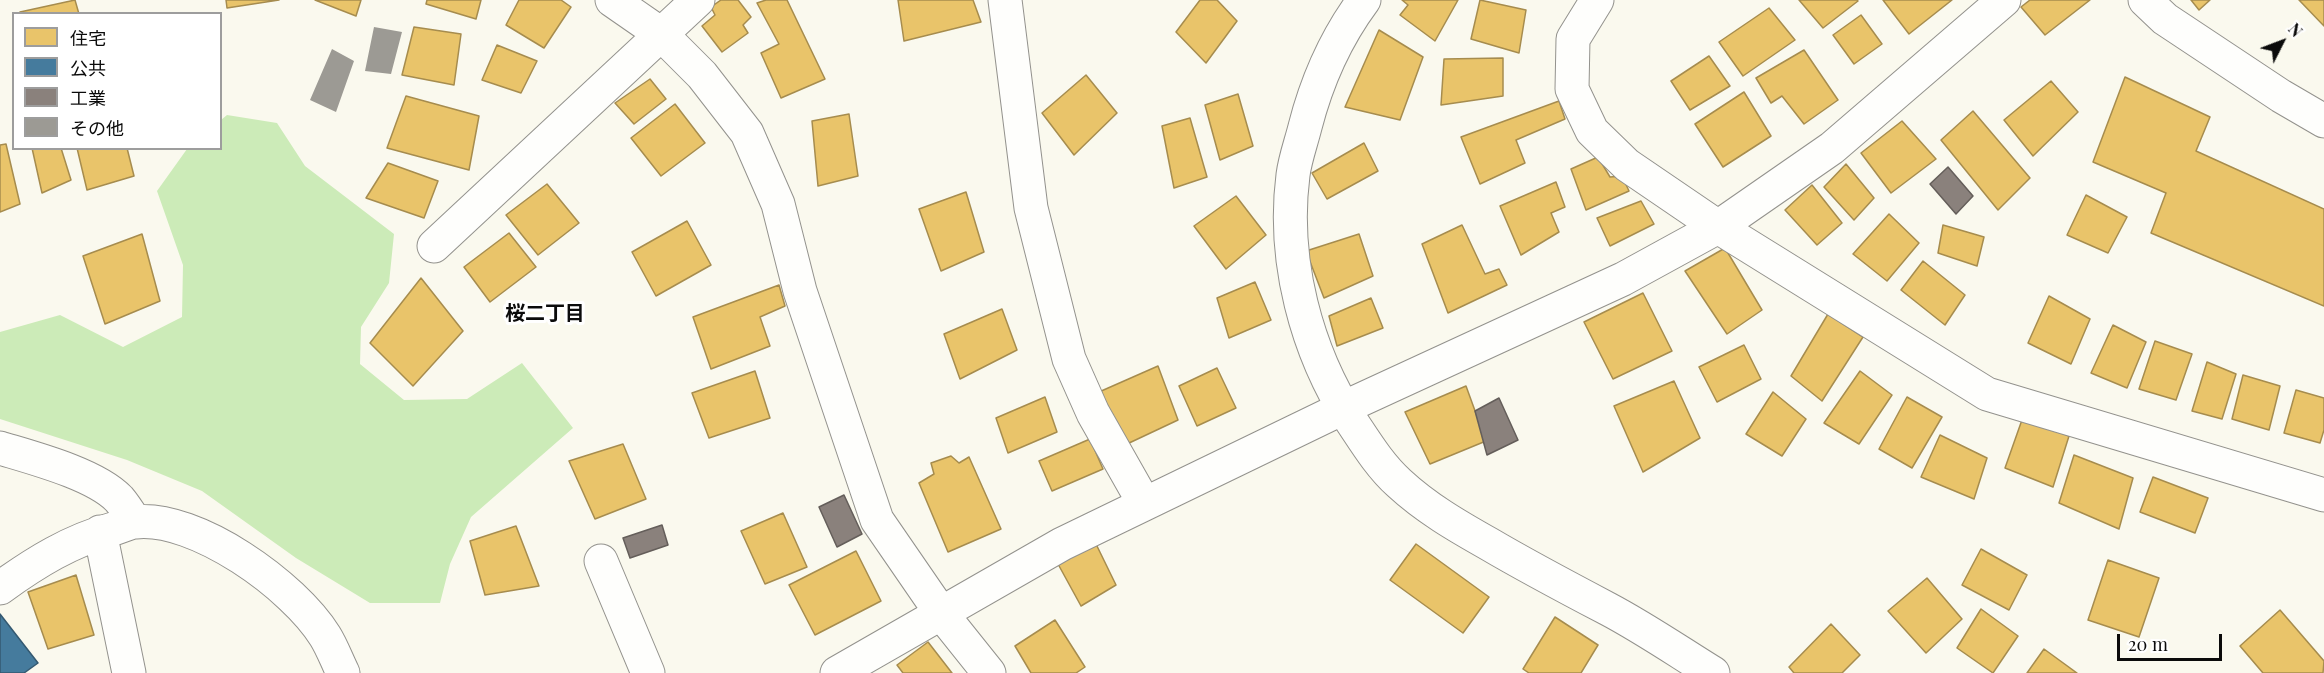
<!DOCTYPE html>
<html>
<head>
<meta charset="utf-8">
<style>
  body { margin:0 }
  #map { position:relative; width:2324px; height:673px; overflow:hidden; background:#faf9ee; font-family:"Playfair Display","Noto Sans JP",serif }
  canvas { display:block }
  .legend { position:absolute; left:12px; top:12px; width:210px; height:138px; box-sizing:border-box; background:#fff; border:2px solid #9d9d9d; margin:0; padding:8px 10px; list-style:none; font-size:18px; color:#0b0b0b }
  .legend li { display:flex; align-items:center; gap:12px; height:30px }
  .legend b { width:30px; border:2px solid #9d9d9d }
  .north { position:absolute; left:2252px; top:12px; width:60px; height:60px; -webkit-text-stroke:4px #fff; paint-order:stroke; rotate:48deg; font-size:16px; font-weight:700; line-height:24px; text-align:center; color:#0b0b0b }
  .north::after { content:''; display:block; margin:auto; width:21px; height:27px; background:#0b0b0b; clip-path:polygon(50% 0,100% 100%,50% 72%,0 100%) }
  .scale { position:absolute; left:2117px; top:634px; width:105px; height:27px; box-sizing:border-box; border:3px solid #0b0b0b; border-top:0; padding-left:8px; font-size:18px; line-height:21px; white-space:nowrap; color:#0b0b0b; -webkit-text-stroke:4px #fff; paint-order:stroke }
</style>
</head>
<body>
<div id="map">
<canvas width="2324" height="673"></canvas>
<ul class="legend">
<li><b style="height:16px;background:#e9c46a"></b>住宅</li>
<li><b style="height:16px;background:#457b9d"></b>公共</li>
<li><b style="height:16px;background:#8a817c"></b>工業</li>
<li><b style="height:16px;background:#9c9a94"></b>その他</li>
</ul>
<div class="north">N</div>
<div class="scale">20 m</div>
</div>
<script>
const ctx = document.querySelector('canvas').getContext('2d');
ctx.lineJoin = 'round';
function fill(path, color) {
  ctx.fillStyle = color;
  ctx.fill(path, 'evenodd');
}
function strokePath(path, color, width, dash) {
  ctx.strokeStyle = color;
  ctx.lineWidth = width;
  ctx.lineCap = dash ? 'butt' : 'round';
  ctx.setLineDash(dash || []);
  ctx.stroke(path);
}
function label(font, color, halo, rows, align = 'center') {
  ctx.font = font + ' "Playfair Display","Noto Sans JP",serif';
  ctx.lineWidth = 6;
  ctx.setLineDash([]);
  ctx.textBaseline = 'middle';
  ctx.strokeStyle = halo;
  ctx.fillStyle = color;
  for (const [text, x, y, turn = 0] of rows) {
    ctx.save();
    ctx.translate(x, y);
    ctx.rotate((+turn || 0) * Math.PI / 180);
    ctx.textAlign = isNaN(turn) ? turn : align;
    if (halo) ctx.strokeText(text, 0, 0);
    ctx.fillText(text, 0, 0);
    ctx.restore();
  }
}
const forest = new Path2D(`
  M227,115L277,123L305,166L394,234L389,283L361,327L360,364L404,400L467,399L522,363L573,428L471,517L450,564L440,603H370L296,558L202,491L127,460L0,419V332L60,315L123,347L182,317L183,265L157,191L187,149L220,148L221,120Z`);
const homes = new Path2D(`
  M75,0L79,14H21L20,12Z
  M226,0H279L227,8Z
  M315,0H361L356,16Z
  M427,0H481L476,19L426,4Z
  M519,0H561L571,7L544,48L506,25Z
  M721,0H738L751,17L743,25L748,33L722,52L702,26L715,15L711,7Z
  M766,0H787L825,79L781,98L761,53L779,44L757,3Z
  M898,0H973L981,22L904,41Z
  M1200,0H1217L1237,21L1206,63L1176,32Z
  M1402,0H1458L1435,41L1400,15L1408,5Z
  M1480,0L1526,10L1519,53L1471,39Z
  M1799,0H1857L1858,1L1823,28Z
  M1883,0H1952L1909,34Z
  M2030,0H2090L2045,35L2021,7Z
  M2191,0H2210L2199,10Z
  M2299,0H2324V26Z
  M1769,8L1795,40L1743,76L1719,42Z
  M1861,15L1882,44L1854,64L1833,35Z
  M414,27L461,34L454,85L402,75Z
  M1379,30L1423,57L1400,120L1345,107Z
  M497,45L537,61L521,93L482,80Z
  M1804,50L1838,100L1804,124L1782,96L1771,103L1756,78Z
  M1709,56L1730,86L1690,110L1671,81Z
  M1503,58V96L1441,105L1444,59Z
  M1086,75L1117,113L1074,155L1042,113Z
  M2125,77L2210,117L2196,151L2324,209V306L2151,233L2166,193L2093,162Z
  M650,79L666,99L634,124L615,103Z
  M2051,81L2078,112L2033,156L2004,120Z
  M1744,92L1771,136L1723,167L1695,124Z
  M1238,94L1253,146L1220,160L1205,105Z
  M406,96L479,116L469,170L387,148Z
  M1559,101L1565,119L1516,140L1525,163L1480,184L1461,137Z
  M675,104L705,143L661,176L631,138Z
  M1973,111L2030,178L1998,210L1941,140Z
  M849,114L858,176L818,186L812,121Z
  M1190,118L1207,177L1174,188L1162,126Z
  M1902,121L1936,159L1891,193L1861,153Z
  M1364,143L1378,171L1327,199L1312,173Z
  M6,144L20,204L0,212V145Z
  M32,148H61L71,180L42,193Z
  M77,148H127L134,176L87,190Z
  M1598,157L1610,177L1622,176L1629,191L1586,210L1571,169Z
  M388,163L438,181L424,218L366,198Z
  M1846,164L1874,198L1854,220L1824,187Z
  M1556,182L1565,207L1551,213L1559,232L1521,255L1500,206Z
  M547,184L579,223L538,255L506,215Z
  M1812,185L1842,223L1817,245L1785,210Z
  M966,192L984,252L941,271L919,209Z
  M2086,195L2127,217L2108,253L2067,235Z
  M1236,196L1266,235L1226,269L1194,226Z
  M1641,201L1654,224L1610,246L1597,218Z
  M1889,214L1919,243L1887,281L1853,254Z
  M687,221L711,265L656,296L632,252Z
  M1462,225L1485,274L1499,269L1507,285L1448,313L1422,244Z
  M1943,225L1984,237L1977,266L1938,253Z
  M509,233L536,267L490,302L464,267Z
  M142,234L160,301L105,324L83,256Z
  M1359,234L1373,276L1324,298L1306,251Z
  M1725,248L1762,310L1727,334L1685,271Z
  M1923,261L1965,295L1945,325L1901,290Z
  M421,278L463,331L413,386L370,343Z
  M1255,282L1271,320L1229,338L1217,298Z
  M779,285L785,306L760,317L770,346L711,369L693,317Z
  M1643,293L1672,351L1613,379L1584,322Z
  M2049,296L2090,319L2071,364L2028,343Z
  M1371,298L1383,328L1337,346L1329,316Z
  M1002,309L1017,350L960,379L944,334Z
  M1828,314L1863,337L1822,401L1791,376Z
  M2113,325L2146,342L2127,388L2091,373Z
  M2155,341L2192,354L2176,400L2139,389Z
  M1744,345L1761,379L1717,402L1699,367Z
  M2207,362L2236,374L2222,419L2192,411Z
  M1158,366L1178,420L1127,444L1099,392Z
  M1217,368L1236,408L1197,426L1179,386Z
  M755,371L770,418L709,438L692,393Z
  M1860,371L1892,395L1859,444L1824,423Z
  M2243,375L2280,386L2269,430L2232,419Z
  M1674,381L1700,438L1643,472L1614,406Z
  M1466,386L1486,441L1430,464L1405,412Z
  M2296,390L2324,398V430L2320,443L2284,433Z
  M1773,392L1806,419L1782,456L1746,434Z
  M1045,397L1057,432L1008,453L996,418Z
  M1907,397L1942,417L1912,468L1879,449Z
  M2023,417L2069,436L2053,487L2005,468Z
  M1940,435L1987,458L1974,499L1921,477Z
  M1090,439L1103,469L1052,491L1039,461Z
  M623,444L646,499L595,519L569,461Z
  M2074,455L2133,478L2119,529L2059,503Z
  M951,456L959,463L969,457L1001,529L948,552L919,483L934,474L931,463Z
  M2153,477L2208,498L2195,533L2140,512Z
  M783,513L807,567L765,584L741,531Z
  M516,526L539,586L485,595L470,541Z
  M1096,544L1116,585L1081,606L1058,564Z
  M1416,544L1489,597L1463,633L1390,580Z
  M1981,549L2027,575L2009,610L1962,585Z
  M856,551L881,601L815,635L789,585Z
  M2108,560L2159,578L2139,637L2088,620Z
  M76,575L94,635L48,649L28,592Z
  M1927,578L1962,619L1926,653L1888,611Z
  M1981,609L2018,636L1993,673L1957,648Z
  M2280,610L2324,661L2323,673H2263L2240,646Z
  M1555,617L1598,645L1581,673H1529L1523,669Z
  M1055,620L1085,667L1076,673H1031L1015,646Z
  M1831,624L1860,655L1842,673H1794L1789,667Z
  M928,642L952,673H903L897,665Z
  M2044,649L2077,673H2027Z`);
const public = new Path2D(`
  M0,614L38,663L24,673H0Z`);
const industry = new Path2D(`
  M1948,167L1973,196L1956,214L1930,184Z
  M1499,398L1518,440L1487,455L1475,411Z
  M844,495L862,534L837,547L819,507Z
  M662,525L668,545L630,558L623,538Z`);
const building = new Path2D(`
  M374,27L402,32L391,74L365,71Z
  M332,49L354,61L336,112L310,100Z`);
const minor = new Path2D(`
  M612,0L661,34L702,75L747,133L778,204L800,291L877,520L941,613L989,673
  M1005,0L1031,208L1069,359L1093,413L1144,503
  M1364,0C1335,39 1317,80 1305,127C1301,143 1295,159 1293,175C1282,260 1306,351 1352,422C1366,443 1380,466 1399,483C1426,508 1457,526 1489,544C1528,567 1568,588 1608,609C1644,628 1679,652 1713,673
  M1597,0L1573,39L1572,89L1592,131L1627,165L1718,227L1987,394L2324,495
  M2145,0L2165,19L2281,96L2324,121
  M434,246L698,0
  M0,448C33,458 95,474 119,499C125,506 130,514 135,522
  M100,532L129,673
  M601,561L648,673
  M0,588C36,562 70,541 113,529C120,527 128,523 135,522C196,515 294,586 325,636C332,647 337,661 343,673
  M837,673L1062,544L1343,408L1623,279L1718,227L1832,148L2004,0`);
const neighbourhoodNames = [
  ["桜二丁目",545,314]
];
fill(forest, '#ccebb8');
fill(homes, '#e9c46a');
strokePath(homes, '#a68c4e', 1.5);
fill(public, '#457b9d');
strokePath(public, '#345971', 1.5);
fill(industry, '#8a817c');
strokePath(industry, '#645e5a', 1.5);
fill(building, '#9c9a94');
strokePath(minor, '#93928d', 35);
strokePath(minor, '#fefefc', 33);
label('bold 20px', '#0b0b0b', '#fff', neighbourhoodNames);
</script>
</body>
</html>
